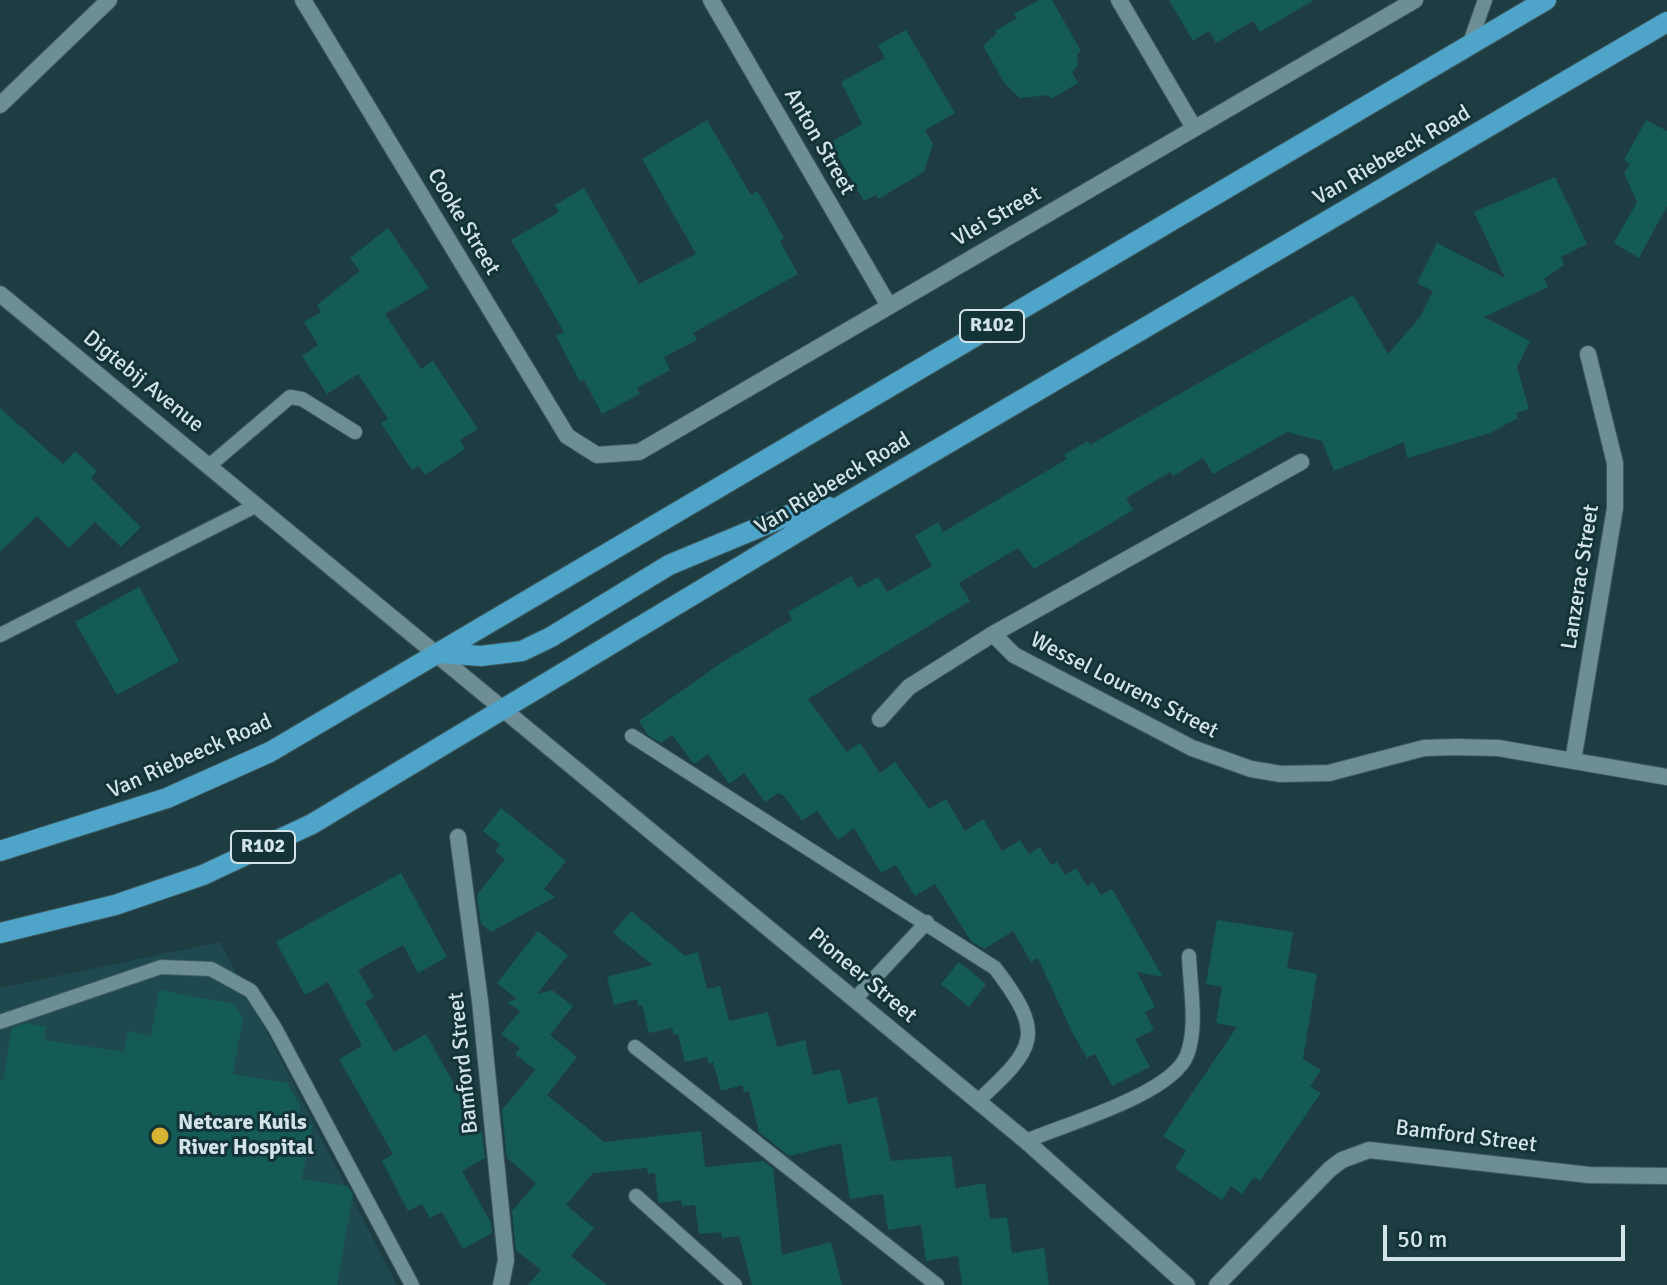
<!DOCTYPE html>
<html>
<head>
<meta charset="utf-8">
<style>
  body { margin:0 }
  #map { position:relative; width:1667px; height:1285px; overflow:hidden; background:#1e3d43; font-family:Signika,sans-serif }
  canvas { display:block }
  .scale { position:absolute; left:1383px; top:1225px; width:242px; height:36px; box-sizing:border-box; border:4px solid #d3e4e8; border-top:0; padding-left:10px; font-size:24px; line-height:28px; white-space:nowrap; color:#d3e4e8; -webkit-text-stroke:6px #133338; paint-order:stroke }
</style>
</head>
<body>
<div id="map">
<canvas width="1667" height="1285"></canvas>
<div class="scale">50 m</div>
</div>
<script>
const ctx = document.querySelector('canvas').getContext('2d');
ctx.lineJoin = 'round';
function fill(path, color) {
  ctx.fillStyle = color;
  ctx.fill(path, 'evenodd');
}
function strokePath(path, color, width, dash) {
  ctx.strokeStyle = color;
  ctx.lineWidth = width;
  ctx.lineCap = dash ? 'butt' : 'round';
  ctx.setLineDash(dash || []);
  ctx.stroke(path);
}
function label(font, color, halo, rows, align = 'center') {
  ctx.font = font + ' Signika,sans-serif';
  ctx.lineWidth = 6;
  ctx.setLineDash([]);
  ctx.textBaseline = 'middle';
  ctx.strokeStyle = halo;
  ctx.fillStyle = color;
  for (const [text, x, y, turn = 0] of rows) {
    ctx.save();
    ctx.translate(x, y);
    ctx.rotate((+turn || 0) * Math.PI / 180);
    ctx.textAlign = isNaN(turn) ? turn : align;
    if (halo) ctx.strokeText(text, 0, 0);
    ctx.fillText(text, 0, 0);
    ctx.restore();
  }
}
const built = new Path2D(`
  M220,942L397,1285H0V988Z`);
const building = new Path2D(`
  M1039,0H1052L1081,51L1077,54L1078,65L1072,72L1078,83L1051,99L1049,95L1020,98L1005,84L983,46L997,33L995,31L1017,18L1014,14Z
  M1169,0H1314L1260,32L1253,21L1216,43L1209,31L1193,41Z
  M906,30L955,113L925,130L933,144L924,172L878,199L876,195L864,201L830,143L862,124L841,82L885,58L878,45Z
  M707,120L751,195L757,191L784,238L780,241L798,274L693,333L697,340L664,357L670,370L637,388L640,394L602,414L584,380L580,382L556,336L564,332L511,240L559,212L555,205L584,188L639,284L696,254L642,159Z
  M1646,120L1667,131V206L1639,258L1614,243L1637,202L1624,173L1630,164L1624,160Z
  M1555,177L1587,244L1561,257L1564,265L1544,279L1548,287L1484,317L1530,341L1517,367L1529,409L1516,413L1518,418L1490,433L1407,458L1404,442L1334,471L1322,441L1287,432L1213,474L1203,458L1173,476L1170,472L1126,498L1133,510L1034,569L1018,548L959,583L970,601L808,699L847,752L860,743L880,773L895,762L929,809L946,799L965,831L983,819L1002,851L1020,840L1029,854L1040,847L1051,865L1057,862L1065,875L1076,868L1087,886L1093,882L1101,895L1112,889L1163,977L1137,972L1155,1007L1145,1012L1154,1030L1135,1039L1150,1067L1112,1086L1095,1054L1087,1058L1072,1032L1038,958L1031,962L1013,931L984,949L971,941L935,884L915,896L896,865L881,873L854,828L838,840L817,811L802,821L784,796L778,793L765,802L744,773L729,784L708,754L694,764L672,735L661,743L648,735L639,721L721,663L792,620L788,612L851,576L858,588L878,577L887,592L932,566L915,536L938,522L943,532L1067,459L1064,455L1088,441L1090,445L1353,295L1388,354L1420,317L1433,291L1417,283L1437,243L1505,278L1474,212Z
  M388,228L429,288L385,314L421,369L433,361L478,429L460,440L465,449L425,475L419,466L412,470L381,423L388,419L358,374L327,394L302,356L318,345L304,322L321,312L317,305L360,271L350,258Z
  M0,408L63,464L75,451L97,471L91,478L141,527L121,547L95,522L69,548L37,516L0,552Z
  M139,587L179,661L117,695L75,622Z
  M501,808L566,861L544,889L555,897L491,932L481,924L477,895L505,859L495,851L500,845L483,831Z
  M401,873L447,957L418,973L403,945L358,970L374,997L365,1002L394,1052L426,1034L482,1134L485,1158L462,1171L491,1223L492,1233L463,1249L442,1212L430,1218L422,1204L408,1211L382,1161L393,1154L339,1059L362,1046L328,982L305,995L276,942Z
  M631,911L685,956L698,952L707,989L720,986L729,1021L768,1012L777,1047L805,1040L813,1075L840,1069L848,1104L877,1097L891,1161L951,1156L956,1188L985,1183L990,1219L1007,1217L1012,1253L1044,1248L1049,1285H962L958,1256L926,1261L921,1225L888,1230L883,1194L850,1199L841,1143L789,1156L759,1132L749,1091L744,1092L742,1085L721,1091L713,1062L709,1064L707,1057L685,1062L678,1034L674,1035L672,1028L649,1033L642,1005L638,1006L637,999L614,1005L607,977L653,965L613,933Z
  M1217,920L1293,932L1287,968L1317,974L1303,1059L1321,1070L1310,1086L1321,1093L1260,1181L1254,1177L1242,1194L1231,1186L1222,1200L1175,1168L1186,1151L1163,1136L1237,1027L1216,1023L1222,987L1206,984Z
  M538,931L568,955L537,994L552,990L573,1006L550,1035L577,1057L547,1095L604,1142L701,1131L705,1167L763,1161L773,1168L782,1255L831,1242L842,1285H752L739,1236L722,1238L721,1232L699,1234L695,1205L682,1206L681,1200L658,1203L655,1173L648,1174L647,1168L593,1173L566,1205L594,1228L571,1256L607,1285H528L541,1270L516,1250L512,1211L536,1183L507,1158L502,1110L535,1070L515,1054L520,1048L501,1034L520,1011L507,1002L517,999L497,983Z
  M959,962L986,984L969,1007L941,984Z
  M159,990L234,1004L243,1017L233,1074L287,1083L300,1106L297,1123L312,1125L302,1179L348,1186L353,1195L337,1285H0V1080H3L12,1028L27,1023L46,1027L44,1040L124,1052L128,1031L151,1036Z`);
const service = new Path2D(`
  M1468,48L1485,0
  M210,465L290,397L302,399L355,432
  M0,635L257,505
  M632,736L995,968C1046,1035 1036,1047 978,1101
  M855,999L927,922
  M0,1022L161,967L211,969L251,991L275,1028L412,1285
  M635,1047L937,1285
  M1026,1141C1066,1124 1172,1094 1187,1055C1198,1027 1190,986 1189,956
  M636,1196L735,1285`);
const minor = new Path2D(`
  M303,0L567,436L597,455L639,452L1415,0
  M711,0L889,306
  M1119,0L1194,128
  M0,105L109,0
  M0,294L1026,1141L1187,1285
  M993,634L1014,655L1192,748L1251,769L1281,774L1329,773L1424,748L1456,747L1498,748L1667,777
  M880,719L909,687L993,634L1301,462
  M1573,761L1615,508V463L1588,354
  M458,837L480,1001L506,1260L501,1285
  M1217,1285L1330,1169L1342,1160L1369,1150L1589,1175L1667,1176`);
const primary = new Path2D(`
  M438,653L481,656L522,651L551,637L669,565L789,515L829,507
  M0,851L167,798L270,752L1546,0
  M0,933L115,905L203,875L312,824L844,504L1667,22`);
const markers = [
  [160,1136,10,"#d8b434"]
];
const shields = [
  [992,326,64],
  [263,847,64]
];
const shieldNames = [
  ["R102",992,326],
  ["R102",263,847]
];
const streetNames = [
  ["Anton Street",819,142,60],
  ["Van Riebeeck Road",1392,156,-30],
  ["Vlei Street",997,217,-30],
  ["Cooke Street",463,222,59],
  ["Digtebij Avenue",143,382,39],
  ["Van Riebeeck Road",833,484,-31],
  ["Lanzerac Street",1581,577,-81],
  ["Wessel Lourens Street",1124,686,27],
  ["Van Riebeeck Road",190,757,-24],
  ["Pioneer Street",862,976,40],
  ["Bamford Street",464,1063,-96],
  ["Bamford Street",1466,1137,7]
];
const poiNames = [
  ["Netcare Kuils",178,1123],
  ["River Hospital",178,1148]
];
fill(built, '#1f4950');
fill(building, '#145b56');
strokePath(service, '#3d5a5e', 16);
strokePath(minor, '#3d5a5e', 18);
strokePath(primary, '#3d5a5e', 22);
strokePath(service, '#6c8e94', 14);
strokePath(minor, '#6c8e94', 16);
strokePath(primary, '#4ea4c9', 20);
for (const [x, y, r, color] of markers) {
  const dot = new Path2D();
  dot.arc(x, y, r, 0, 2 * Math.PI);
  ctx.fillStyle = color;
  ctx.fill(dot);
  strokePath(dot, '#133338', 3);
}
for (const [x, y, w] of shields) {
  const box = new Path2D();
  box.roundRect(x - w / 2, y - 16, w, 32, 6);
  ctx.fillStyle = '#133338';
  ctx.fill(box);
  strokePath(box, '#d3e4e8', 2);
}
label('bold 20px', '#d3e4e8', null, shieldNames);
label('22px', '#d3e4e8', '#133338', streetNames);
label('bold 22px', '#d3e4e8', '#133338', poiNames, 'left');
</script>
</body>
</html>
